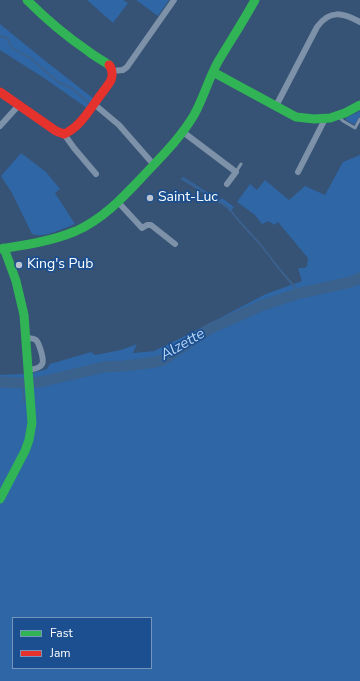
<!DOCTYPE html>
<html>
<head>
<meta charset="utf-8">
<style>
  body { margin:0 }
  #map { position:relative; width:360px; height:681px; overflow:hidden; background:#365274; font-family:"Nunito Sans",sans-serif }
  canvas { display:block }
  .legend { position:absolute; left:12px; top:617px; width:140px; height:52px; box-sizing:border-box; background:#1b4f8f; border:1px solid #7695bc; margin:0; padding:5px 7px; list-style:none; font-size:12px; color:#fff }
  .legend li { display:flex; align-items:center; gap:8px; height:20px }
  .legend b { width:20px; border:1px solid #7695bc }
</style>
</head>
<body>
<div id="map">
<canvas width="360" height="681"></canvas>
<ul class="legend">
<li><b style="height:5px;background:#30b455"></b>Fast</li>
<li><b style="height:5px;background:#e5322d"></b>Jam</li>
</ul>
</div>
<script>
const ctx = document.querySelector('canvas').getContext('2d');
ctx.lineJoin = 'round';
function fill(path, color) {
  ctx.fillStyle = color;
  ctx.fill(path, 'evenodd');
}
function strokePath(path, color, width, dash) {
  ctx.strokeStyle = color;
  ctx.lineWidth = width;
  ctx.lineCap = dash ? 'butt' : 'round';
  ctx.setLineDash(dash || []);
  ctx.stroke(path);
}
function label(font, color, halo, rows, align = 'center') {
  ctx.font = font + ' "Nunito Sans",sans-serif';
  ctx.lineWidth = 3.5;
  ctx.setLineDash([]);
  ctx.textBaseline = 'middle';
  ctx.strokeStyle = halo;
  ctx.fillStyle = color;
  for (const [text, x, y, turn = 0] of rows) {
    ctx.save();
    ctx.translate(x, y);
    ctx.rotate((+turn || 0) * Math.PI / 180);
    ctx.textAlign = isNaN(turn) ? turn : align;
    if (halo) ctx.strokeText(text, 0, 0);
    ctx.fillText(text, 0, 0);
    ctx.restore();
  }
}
const green = new Path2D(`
  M87,0H123L128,3L113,23Z
  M136,0H169L158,16Z
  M0,24L43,59L94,99L87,108L44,78L0,50Z
  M360,111V116L355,124H353L346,120V118Z
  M21,153L46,172L60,189L55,193L75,224C64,228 44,239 32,234L12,193L1,176Z
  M360,155V681H0V375L22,374L31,376L33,373L47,369L50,364L91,352L95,355L121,350L137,344L133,353L154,351L183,337L266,294L302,281L298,268H305L307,266L308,259L307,257L278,222L274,225L269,221L262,224L255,215L237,202L250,184L257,190L265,180L289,200L305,186L325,195L343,162ZM13,618H151V668H13Z
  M183,177L220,200L222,198L234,207L230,212L227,208L181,179Z`);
const stream = new Path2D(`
  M0,36L7,38L12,48L24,55L29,57L58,82L73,89L90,104
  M182,179L228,207L239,221L260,244L281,271L300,293
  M22,383L24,401`);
const river = new Path2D(`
  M0,382L22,383L40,382L104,367L123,366L149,363L163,360L178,350L209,329L263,305L300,293L351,282L360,278`);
const lane = new Path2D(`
  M340,118L343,121L355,128L360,119
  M236,172L241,164`);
const street = new Path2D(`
  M112,71L123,70L127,67L174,0
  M94,104L119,125L154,165
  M276,106L317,27C330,9 343,13 360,22
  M0,126L19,105
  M183,132L236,172L227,184
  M64,134L74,148L96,174
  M298,172L325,119
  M118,202L142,228L147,225H151L175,244
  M26,338C29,338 33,338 36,340C38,342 39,345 40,348C45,363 45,368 28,370`);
const fast = new Path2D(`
  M27,0C46,19 66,36 88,51C94,56 102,60 109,65
  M213,72L296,117L314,119L330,118L345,113L360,105
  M0,249C26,245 52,241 76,231C105,218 125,195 146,173C163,155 181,137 194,115C204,97 209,77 219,60C231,40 244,20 255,0
  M0,499L25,451L29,440L32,423L24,315L16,281L4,248`);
const jam = new Path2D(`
  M0,92L56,131L64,134C81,127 91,107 102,93C105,89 109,84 111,80C113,75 112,68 109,65`);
const markers = [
  [150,198,4,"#b9c2ce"],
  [19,265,4,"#b9c2ce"]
];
const poiNames = [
  ["Saint-Luc",158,198],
  ["King's Pub",27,265]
];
const waterNames = [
  ["Alzette",183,345,-30]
];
fill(green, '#2f66a5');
strokePath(stream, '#3b618d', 2);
strokePath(river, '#3b618d', 11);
strokePath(lane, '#7d92a8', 3);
strokePath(street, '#7d92a8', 6);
strokePath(fast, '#30b455', 9);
strokePath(jam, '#e5322d', 9);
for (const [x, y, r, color] of markers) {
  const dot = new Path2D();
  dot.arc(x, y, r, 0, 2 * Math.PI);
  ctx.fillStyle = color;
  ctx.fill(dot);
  strokePath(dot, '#1b4f8f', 1.5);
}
label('14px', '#fff', '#1b4f8f', poiNames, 'left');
label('italic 15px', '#b5d3f5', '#1b4f8f', waterNames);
</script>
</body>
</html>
